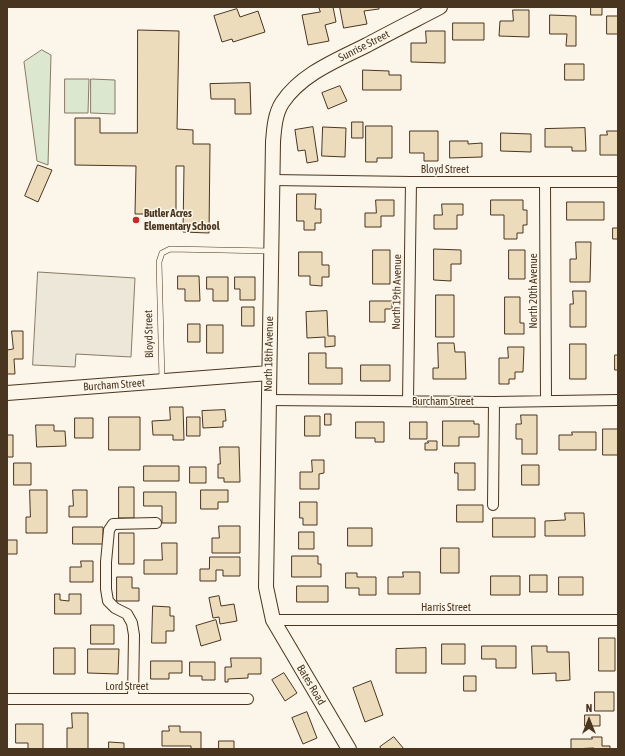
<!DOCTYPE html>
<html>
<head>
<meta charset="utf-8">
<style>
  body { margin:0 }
  #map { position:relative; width:625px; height:756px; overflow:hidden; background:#fbf6e9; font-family:"Asap Condensed",sans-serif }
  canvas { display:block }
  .frame { position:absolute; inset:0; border:8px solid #4a3520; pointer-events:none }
  .north { position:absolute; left:569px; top:700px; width:40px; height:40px; -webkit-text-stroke:3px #fbf6e9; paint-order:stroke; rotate:0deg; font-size:11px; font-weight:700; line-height:16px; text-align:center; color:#4a3520 }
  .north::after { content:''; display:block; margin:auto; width:14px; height:18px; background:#4a3520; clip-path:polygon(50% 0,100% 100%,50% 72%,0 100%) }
</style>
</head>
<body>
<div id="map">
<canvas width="625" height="756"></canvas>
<div class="frame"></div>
<div class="north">N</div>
</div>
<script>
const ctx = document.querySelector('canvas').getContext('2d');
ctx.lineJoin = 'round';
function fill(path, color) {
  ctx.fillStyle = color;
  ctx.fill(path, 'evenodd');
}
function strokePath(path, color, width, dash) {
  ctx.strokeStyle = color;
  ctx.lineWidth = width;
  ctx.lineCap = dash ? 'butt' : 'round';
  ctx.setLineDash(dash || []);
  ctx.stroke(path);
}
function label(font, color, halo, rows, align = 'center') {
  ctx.font = font + ' "Asap Condensed",sans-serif';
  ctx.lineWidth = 3;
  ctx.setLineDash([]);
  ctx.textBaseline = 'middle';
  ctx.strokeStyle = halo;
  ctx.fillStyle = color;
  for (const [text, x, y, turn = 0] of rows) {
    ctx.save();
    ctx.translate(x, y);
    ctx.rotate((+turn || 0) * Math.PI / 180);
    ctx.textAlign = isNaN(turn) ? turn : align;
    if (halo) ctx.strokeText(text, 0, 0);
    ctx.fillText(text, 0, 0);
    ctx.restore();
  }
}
const green = new Path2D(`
  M42,50L51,55L48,165L37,161L24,62Z
  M65,79H89L88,113H65Z
  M91,79L115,80V114L91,113Z`);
const parking = new Path2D(`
  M38,272L135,278L131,357L76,354L75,367L33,365Z`);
const building = new Path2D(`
  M319,7H333L336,22L325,25L329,41L308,45L302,15L320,12Z
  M340,7H379V9L364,11L367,24L344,28Z
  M591,7H602V15H591Z
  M237,9L240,17L258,11L265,32L233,42L232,39L222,42L214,16Z
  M513,10H529V37L499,36L500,21H513Z
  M550,15L576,16V46H566L567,34H550Z
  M607,16H618V34H607Z
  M453,23H484V40H453Z
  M138,30L179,31L177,129L193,130V144H210L209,233L183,232L184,166H176V214H135L136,166L75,165V118H100V133H137Z
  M426,31H445V63L411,62V43H426Z
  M565,64H584V80H565Z
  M363,70L389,71V75H401V90H363Z
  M250,83L251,114H235V99H211L210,84Z
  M340,86L347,101L328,109L322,93Z
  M352,122H363V138H352Z
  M366,126H392V158H377V162H366Z
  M313,127L318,161L307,163L305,150L298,151L295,130Z
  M323,127L346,128L345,157L322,156Z
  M585,128L586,151H572V147H545V129Z
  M410,131H438V161H424V153H410Z
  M607,131H618V155H600V135H607Z
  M501,133L531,134V152L501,151Z
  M450,141H468V144L482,143V157L450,158Z
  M38,165L52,170L38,202L25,196Z
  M297,194H316L315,209H321V223H315V230H304V221H297Z
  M376,200H394V216H381V227H365V213H376Z
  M491,200H523V210H527V225H523V233H517V239H504V215H491Z
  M567,202H604V220H567Z
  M442,204H463V215H457V229H434V215H442Z
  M613,228H618V239H613Z
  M576,242H591L590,282H570V259H576Z
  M434,249L461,250V264H451V281L434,280Z
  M373,250H390V284H373Z
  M509,250H525V279H509Z
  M299,252H322V265H329V277H322V286L310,285V276H299Z
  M178,276H199L200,301H185V289H178Z
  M207,277H228V301H213V289H207Z
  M235,277H255V300H240V289H235Z
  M573,291H586V327H570V304H573Z
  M436,295H454V337H436Z
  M505,297H520V323H524V334H505Z
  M370,301H392V309H385V322H370Z
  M242,307H254V326H242Z
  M327,311L328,336H335V346L325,347V337L307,338L306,312Z
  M188,324H200V342H188Z
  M207,325H223V353H207Z
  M12,331H23V359H14L15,374H7V350L13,349Z
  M438,343H454L455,352H465L466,379H433V368H438Z
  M570,344H586V379H570Z
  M508,347H524L523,372H515V379H509V384H499V358H508Z
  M309,353H326V368H342V384H309Z
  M615,355H618V370H615Z
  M361,365H390V381H361Z
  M170,407H183L184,440H173V435H153L152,421L170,420Z
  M225,410L226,421H223V427L203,428L202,411Z
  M325,414H331V425H325Z
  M521,415H537V454H522V439H516V424H521Z
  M305,416H320V436H305Z
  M109,417H140V450H109Z
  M187,417H200V436H187Z
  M75,418H93V438H75Z
  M443,421H474V424H479V437H459V446H443Z
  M356,422H384V442H375V438H356Z
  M410,422H427V439H410Z
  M36,425H54V431H65L66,446L37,447Z
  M603,429H618V455H603Z
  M572,432H596V450H559V435H572Z
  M7,435H13V457H7Z
  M428,441H437V450H425V443H428Z
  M220,447H239L240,482H224V478H218V464H220Z
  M312,460H324V473L319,474V489H300V472H312Z
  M14,463H31V485H14Z
  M455,463H475V490H458V473H455Z
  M522,465H539V485H522Z
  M144,466H179V481H144Z
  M190,467H206V483H190Z
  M119,487H134V518H119Z
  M30,490H47V533H26V517H30Z
  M73,490H87V517H69V506H73Z
  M201,490H228V502H218V509H201Z
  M144,492H176V523H162V506H144Z
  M300,502H317V525H303V518H300Z
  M457,505H483V522H457Z
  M565,513H584L585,536H545V521L565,520Z
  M493,518H535V537H493Z
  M219,526H240V553H212V538H219Z
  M73,527H103V544H73Z
  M348,528H372V546H348Z
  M299,532H314V549H299Z
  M119,533H134V564H119Z
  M7,540H17V554H7Z
  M162,543H177V574H144V560H162Z
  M441,548H459V573H441Z
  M292,556H318V564H321V577H292Z
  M210,557H240V576H223V570H216V581H200V569H209Z
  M81,561H93V582H70V567H81Z
  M403,572H420V594H388V577H403Z
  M346,573H357V577H376V595H359V588H346Z
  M530,575H547V592H530Z
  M491,576H520V595H491Z
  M117,577H132V588H139V601H117Z
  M559,577H583V595H559Z
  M297,586H328V602H297Z
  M55,594H60V600L69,601V594H81V614H55Z
  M219,596L221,606L234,604L237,621L220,624L219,617L213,618L209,598Z
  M153,606L170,607V616H174V631H166V643H152Z
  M216,620L221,640L201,646L196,626Z
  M91,625H114V644H91Z
  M599,638H615V671H599Z
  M442,644H465V664H442Z
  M482,646H516V668H496V659H482Z
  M532,646H547V652H569L570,680L556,681V673L533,674Z
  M54,648H75V674H54Z
  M426,648V673H396V649Z
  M88,649H119L118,674L88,673Z
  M231,658H261V674H248V678L228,679V682H225V667H231Z
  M151,661H182V673H169V679H151Z
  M190,662H215V680H202V676H190Z
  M284,673L297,693L285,701L272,680Z
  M464,676H476V691H464Z
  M371,681L383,715L365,722L353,688Z
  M595,692H614V711H595Z
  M307,712L317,738L303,744L292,718Z
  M72,713H88V749H67V728H72Z
  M585,715H600V726H585Z
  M16,724H43V749H28V743H16Z
  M169,726H180V732H201V749H191V746H162V731H169Z
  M394,737L404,749H381L380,747Z
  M592,737H602V746H610V749H594V748L571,749V739H592Z
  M219,741H234V749H219Z
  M109,742L124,743V749H109Z`);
const lane = new Path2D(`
  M162,380L159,262L162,253L170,249L270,251`);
const street = new Path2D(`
  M272,180L411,182H618
  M545,182L546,400
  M268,400L494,402L618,400
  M408,401L411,182
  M493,505L494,402
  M273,620H618
  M7,699H248
  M133,699L134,635L132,623L127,614L115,608L108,601L106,589V562L109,530L113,524L156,523`);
const secondary = new Path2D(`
  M7,393L269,373
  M349,749L273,620L266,587L273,142C274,129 275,114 282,103C301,74 337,60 367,45C391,32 415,20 440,7`);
const markers = [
  [136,220,4,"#c62828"]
];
const streetNames = [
  ["Sunrise Street",364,46,-27],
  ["Bloyd Street",445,170],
  ["North 20th Avenue",534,291,-90],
  ["North 19th Avenue",397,292,-89],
  ["Bloyd Street",149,334,-91],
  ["North 18th Avenue",269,354,-89],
  ["Burcham Street",114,385,-4],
  ["Burcham Street",443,402],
  ["Harris Street",446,608],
  ["Bates Road",311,685,59],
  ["Lord Street",127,687]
];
const poiNames = [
  ["Butler Acres",144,214],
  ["Elementary School",144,227]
];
fill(green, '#dce7d0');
strokePath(green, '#887966', 1);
fill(parking, '#ede7d9');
strokePath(parking, '#887966', 1);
fill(building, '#ecdcbc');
strokePath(building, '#4a3520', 1);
strokePath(lane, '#4a3520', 6);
strokePath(street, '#4a3520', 12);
strokePath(secondary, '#4a3520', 16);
strokePath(lane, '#fbf6e9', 5);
strokePath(street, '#fbf6e9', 10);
strokePath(secondary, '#fbf6e9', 14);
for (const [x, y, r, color] of markers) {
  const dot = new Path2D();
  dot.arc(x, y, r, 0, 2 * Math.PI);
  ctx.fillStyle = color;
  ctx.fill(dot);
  strokePath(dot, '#fbf6e9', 1.5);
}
label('11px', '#4a3520', '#fbf6e9', streetNames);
label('bold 11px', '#4a3520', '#fbf6e9', poiNames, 'left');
</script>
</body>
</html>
